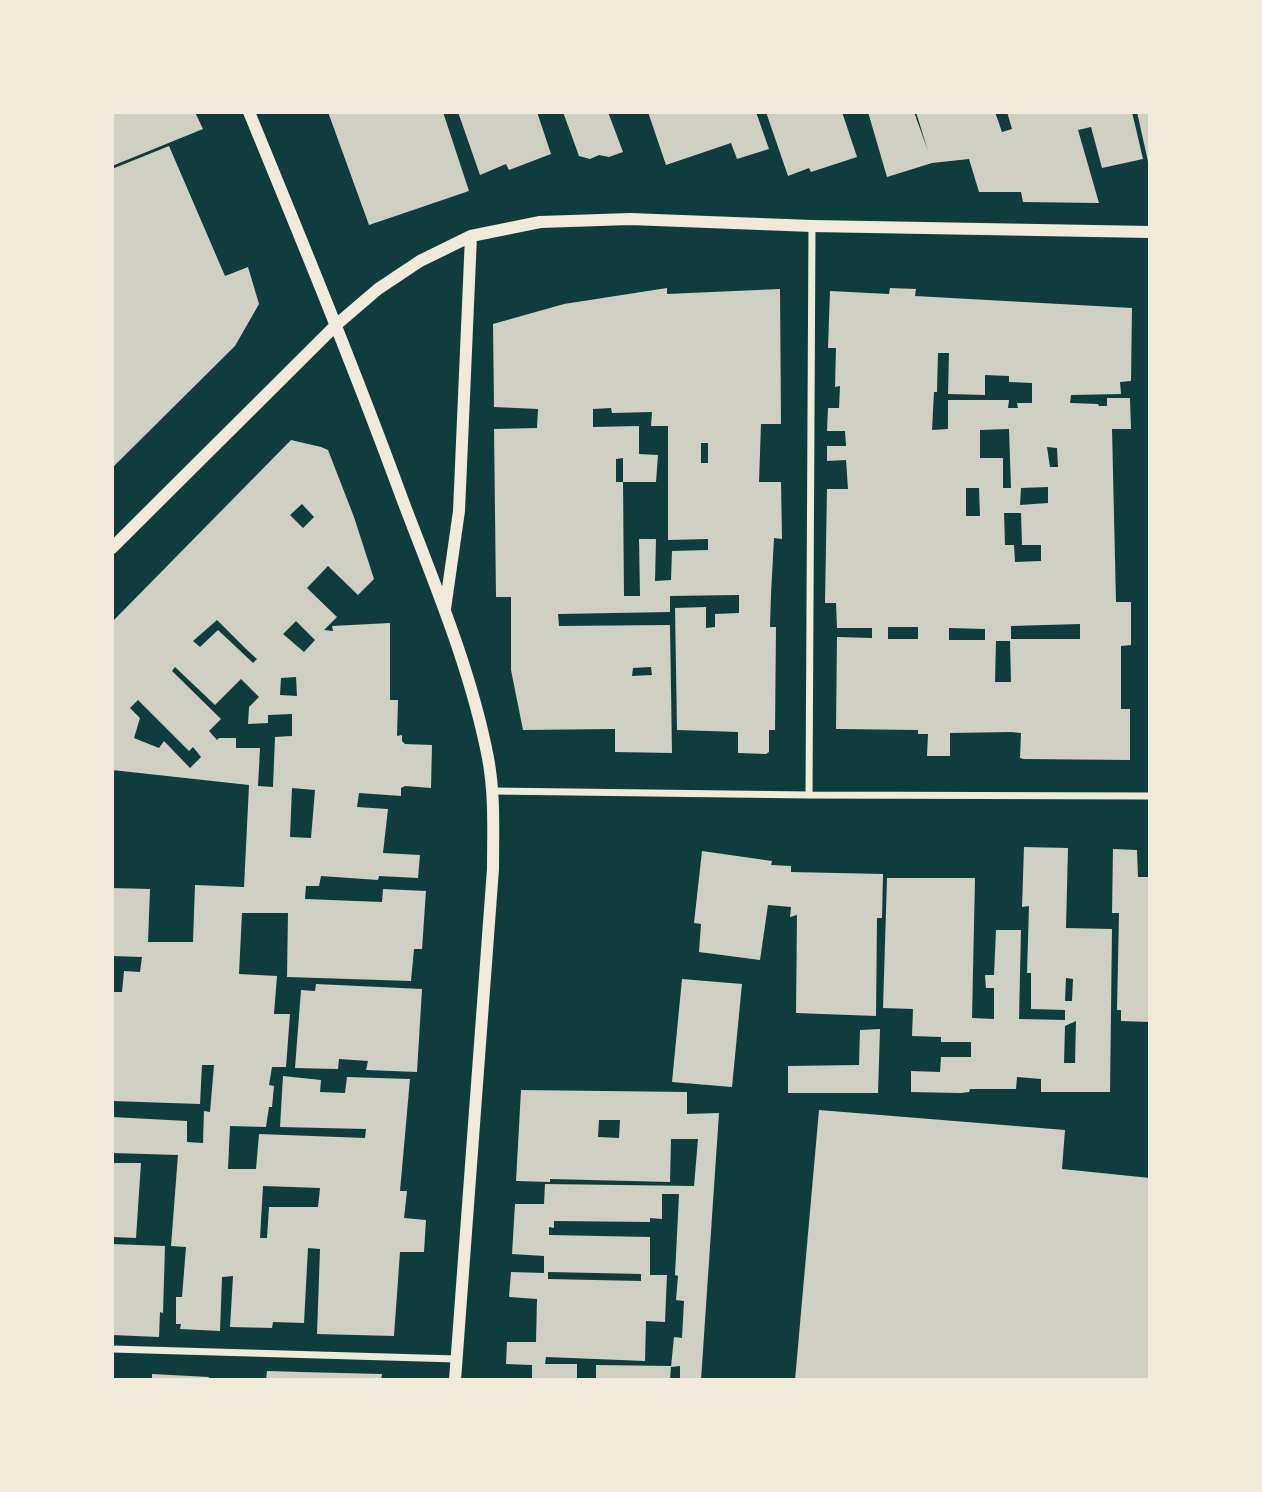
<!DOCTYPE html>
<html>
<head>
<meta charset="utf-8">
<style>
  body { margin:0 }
  #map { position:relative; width:1262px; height:1492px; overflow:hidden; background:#0f3d3e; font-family:Karla,sans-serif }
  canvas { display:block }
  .frame { position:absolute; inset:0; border:114px solid #f1e9da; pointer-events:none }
</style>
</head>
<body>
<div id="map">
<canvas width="1262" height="1492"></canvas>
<div class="frame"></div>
</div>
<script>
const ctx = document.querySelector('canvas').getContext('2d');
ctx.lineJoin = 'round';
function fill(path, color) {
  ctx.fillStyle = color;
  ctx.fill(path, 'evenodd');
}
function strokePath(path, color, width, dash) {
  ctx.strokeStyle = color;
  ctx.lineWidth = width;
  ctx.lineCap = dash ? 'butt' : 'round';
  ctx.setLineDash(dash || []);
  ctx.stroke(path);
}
const building = new Path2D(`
  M112,112H195L203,129L112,166Z
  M328,112H443L469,191L369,225Z
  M458,112H537L551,154L509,170L506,164L480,175Z
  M563,112H608L623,152L609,157L599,155L590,159L579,156Z
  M648,112H756L769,149L737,159L731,143L666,165Z
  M766,112H842L857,157L811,172L809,168L788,176Z
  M868,112H914L928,151L916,112H995L1002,132L1012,129L1007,112H1132L1143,159L1102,168L1091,127L1078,130L1099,203L1023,202L1021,192H979L969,159L932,163L887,177Z
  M1137,112H1150V166H1149Z
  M169,146L225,276L248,267L259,304L235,346L112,468V169Z
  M667,288V294L780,289L781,424H761L759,482H781L782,539L774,538L771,594L770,627H776L775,730H769V752L766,754L738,753V732L677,730L675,608L706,607V628L715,627V614L739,613V595L670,596V612L558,614L559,626L670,625L672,753L615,752V729L523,730L511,670V597H496L494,429L537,428L538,409L494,407L493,324L564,304ZM611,408L612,413L652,412L651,426H668V540L708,539V550L672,551L671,580L655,581L656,539H639L640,596H624L623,482H616V459L623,458V482H656L658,455L639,454V426L593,427V409ZM701,443H708V463H701ZM651,667L652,675L632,676L633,668Z
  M890,288L916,289L915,296L1132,308L1131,381L1120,382L1121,394L1071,395L1070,403L1098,404L1099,406H1107V398H1130L1131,429H1112L1116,602H1131V645L1121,646V709H1130V760L1024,759L1020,758L1021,733L1011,732L950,733V756H927L928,734H918V730L836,729L837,637L872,638V628H837L836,603H825L827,489H848L846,460L827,461V446H846L845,431H827L828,408H839L840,386L835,387L836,348H828L830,291L889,294ZM938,353H949L948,394L985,395V375L1009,376V382L1032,383V403H1017L1018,408H1008L1009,400H948V429L932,430L934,392H937ZM1008,429H1009L1011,488H1003V458H980V430ZM1047,447L1057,448L1058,467H1050ZM1048,487V503L1020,505L1021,488ZM966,488H979L980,516H966ZM1004,513H1021L1022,545H1041V561L1015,562L1014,545H1005ZM1080,624V639H1011V626ZM888,627H918V639H888ZM949,628L985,629V640H949ZM996,641H1010L1011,682H995Z
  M291,440L321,447L328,450L354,517L374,579L358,595L328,566L307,588L337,617L324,630L333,631L332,626L390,623V700H398L397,736L402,735V741L405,744L432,745L431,788L405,786L401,788V796L359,793L357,807L388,809L383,853L420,855L418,878L379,876L378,880L321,876L319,886H306L305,899L382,902L383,889L426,891L422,949H414L411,981L287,977L288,913H242L239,974L277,976L274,1014H290L286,1067H272L269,1085L274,1086L272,1107H269L266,1127L230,1126L228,1169H256L259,1134L365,1138L366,1129L280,1127L283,1076L321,1080L320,1092L345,1093L347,1077L410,1079L400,1191H407L404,1218L426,1220L424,1252H400L394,1336L317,1334L320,1249L308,1248L304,1323L273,1322L272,1328L230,1327L233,1276L222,1277L220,1331L180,1329L181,1324H176V1297H182L186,1247L171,1246L178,1155L112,1153V1117L187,1121V1142L203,1143L204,1111L210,1112L214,1065H202L200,1104L112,1101V992H122L124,971L140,972L142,957L112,956V888L150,889L148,942H193L195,885L244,887L249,785L112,770V622ZM302,504L314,517L303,528L290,515ZM217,620L246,649L257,659L253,663L218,630L200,647L193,641ZM296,621L315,640L304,652L283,634ZM175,667L215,705L241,679L259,697L249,707L248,724L268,723V715L292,714V736L275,737L273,787L258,786L260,748H236V738H219L217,740L209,731L221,719L172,671ZM296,677L297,696L280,695L281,678ZM138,700L189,751L193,747L201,757L190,768L164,741L159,748L134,738L140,718L130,708ZM292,788L315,790L311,838L290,837ZM263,1186L320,1188L318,1207H269L267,1238H260Z
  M1024,847L1068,848L1066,928L1112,929L1110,1092H1041V1079L1017,1077L1016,1089H970L969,1092L961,1093L911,1092V1071L940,1072L941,1057H971V1042H941V1037L912,1036L913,1009L883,1008L887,878H975L972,1018L994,1019V988H986L985,975H994L996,930H1021L1019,1019L1065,1020V1010L1031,1009V973H1027L1029,906L1022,907ZM1066,978L1073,979L1072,1001H1065ZM1076,1021L1075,1063H1064L1065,1026Z
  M1113,849L1137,850L1138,877H1150V1022L1121,1021V1010H1117L1119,913H1112Z
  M702,851L772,861L771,865L791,866V872L883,874L882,918H877L876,1016L796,1013L797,915L790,917L791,907L768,905L760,960L699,952L701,924L694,923Z
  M682,979L742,984L732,1087L672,1082Z
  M316,984L422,989L417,1072L366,1070L368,1061L339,1059L338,1069L295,1068L301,990L315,991Z
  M880,1029L878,1093H788V1066L859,1065L860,1030Z
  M521,1090L687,1092V1114L719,1113L701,1380H680V1366L671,1367L674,1337L682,1338L684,1301L676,1300L678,1276L675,1275L679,1194H662V1219L650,1218V1222L554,1221V1228L549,1227V1235L650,1237V1275H667L665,1322L646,1321L645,1361L546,1357L545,1364H577V1380H532V1365L506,1364L507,1342H536L537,1299L509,1297L511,1272L544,1273V1256L512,1254L515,1204H544L545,1184L694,1186L698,1139H671L670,1182L550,1179V1182L516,1181ZM599,1120H620L619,1138L598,1137ZM548,1272L641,1274V1281L548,1279Z
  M819,1110L1065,1130L1062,1169L1150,1178V1380H795Z
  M112,1163H141L136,1238L112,1237Z
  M112,1244L165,1246L163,1313L160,1312L159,1337L112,1335Z
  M596,1365L671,1366L670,1380H596Z
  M267,1371L301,1372L382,1374L381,1380H266Z
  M152,1374L209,1377L208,1380H152Z`);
const minor = new Path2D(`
  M492,791L809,795L1150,796
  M809,795L812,226
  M112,1349L456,1359`);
const tertiary = new Path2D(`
  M249,112C302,241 355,370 403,501C435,585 471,670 488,758C495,795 493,832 493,869L455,1380
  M112,548L336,325L378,289L420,261L471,236L540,222L630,219L812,226L1150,232
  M445,609L459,511L471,236`);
fill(building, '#cfcfc3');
strokePath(minor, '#f1e9da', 7);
strokePath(tertiary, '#f1e9da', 12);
</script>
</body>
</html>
